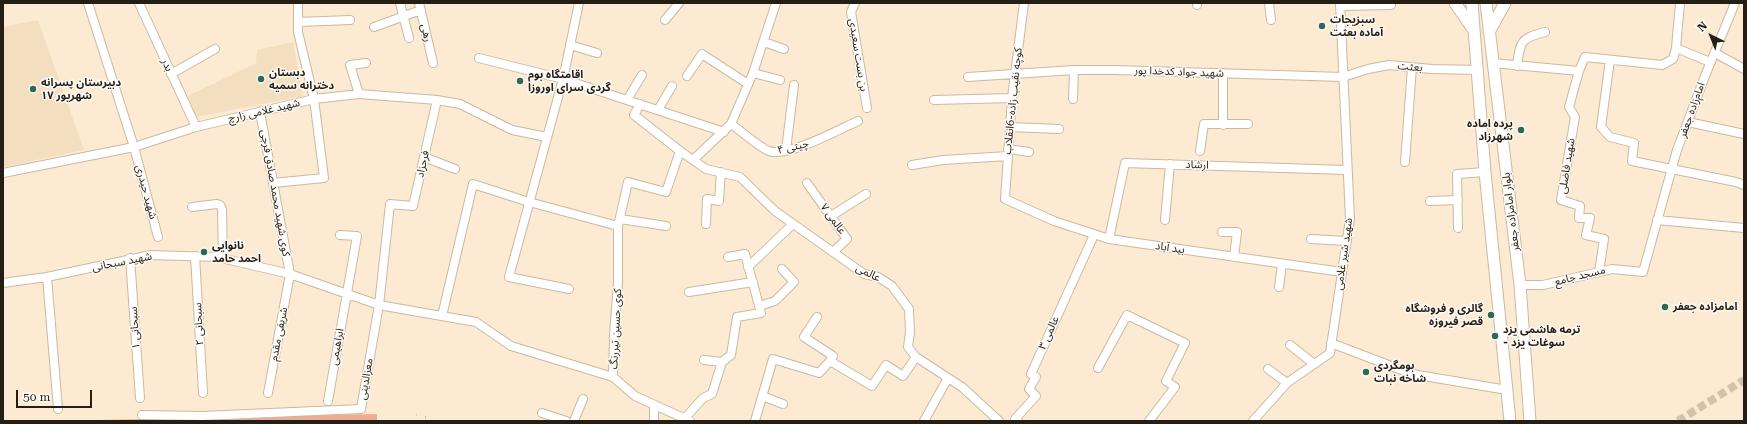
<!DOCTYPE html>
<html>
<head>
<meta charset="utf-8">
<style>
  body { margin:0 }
  #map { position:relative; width:1747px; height:424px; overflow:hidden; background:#fcebd2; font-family:"Roboto Serif",serif }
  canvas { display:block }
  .frame { position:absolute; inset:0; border:4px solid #241e15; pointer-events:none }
  .north { position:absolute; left:1691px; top:16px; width:40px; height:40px; -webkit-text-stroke:3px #fdfaf5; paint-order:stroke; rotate:317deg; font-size:11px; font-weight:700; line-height:16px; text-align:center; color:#241e15 }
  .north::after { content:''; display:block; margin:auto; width:14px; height:18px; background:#241e15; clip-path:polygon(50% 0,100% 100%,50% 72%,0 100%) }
  .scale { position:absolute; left:16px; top:390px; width:76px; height:18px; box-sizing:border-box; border:2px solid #241e15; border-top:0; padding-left:5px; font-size:12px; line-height:14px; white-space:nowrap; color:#241e15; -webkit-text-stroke:3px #fdfaf5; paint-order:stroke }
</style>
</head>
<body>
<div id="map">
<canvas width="1747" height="424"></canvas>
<div class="frame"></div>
<div class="north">N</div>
<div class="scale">50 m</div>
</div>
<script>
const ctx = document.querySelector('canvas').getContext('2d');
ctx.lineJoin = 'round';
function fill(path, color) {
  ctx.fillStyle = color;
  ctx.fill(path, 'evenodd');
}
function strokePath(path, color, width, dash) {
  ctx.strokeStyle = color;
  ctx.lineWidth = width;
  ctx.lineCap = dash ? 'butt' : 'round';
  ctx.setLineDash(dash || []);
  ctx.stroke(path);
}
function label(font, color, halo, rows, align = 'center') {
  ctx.font = font + ' "Roboto Serif","Noto Sans Arabic",serif';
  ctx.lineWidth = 3;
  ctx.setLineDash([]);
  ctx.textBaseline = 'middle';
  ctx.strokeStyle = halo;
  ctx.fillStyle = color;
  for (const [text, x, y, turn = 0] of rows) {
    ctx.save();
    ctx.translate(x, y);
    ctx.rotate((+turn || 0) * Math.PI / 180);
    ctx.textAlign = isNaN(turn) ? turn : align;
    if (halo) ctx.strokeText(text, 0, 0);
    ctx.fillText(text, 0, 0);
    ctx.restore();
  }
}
const built = new Path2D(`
  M38,20L84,150L3,167V27Z
  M293,42L303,96L196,117L188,96L256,63L257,50Z`);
const green = new Path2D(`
  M377,414V421H50L377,414H417V416H426V421L425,416H417L416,414Z`);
const streetTunnel = new Path2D(`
  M1678,421L1744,380`);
const street = new Path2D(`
  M88,3L134,147L158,237
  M139,3L196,127
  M400,3L409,38
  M419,3L433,63
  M855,3L851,12L867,108
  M1024,3L1012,98L1005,199L1054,221L1109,239L1342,272
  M1197,3V5
  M1269,3L1271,20
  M1340,6L1391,5
  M665,20L679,3
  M298,22L350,20
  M374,27L421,10
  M764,42L784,49
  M570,45L597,53
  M1676,48L1710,62
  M1715,53L1744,69
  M479,58L563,79L724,132
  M1610,60L1601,127L1610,137L1634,143L1632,161L1736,182L1744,185
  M1493,63L1579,71L1585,57L1662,65L1673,59L1676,48L1680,3
  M1517,66C1520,41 1521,38 1545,32
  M1579,71L1569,107L1575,117L1561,200L1580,206L1579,218H1590L1586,235L1604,239L1599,272
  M753,73L780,80
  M171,74L215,49
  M687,76L702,54L748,84
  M968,77L1074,70H1115L1343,77L1368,69L1389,65L1432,69L1478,70
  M359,94L350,65L366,63
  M1073,99L1074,70
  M627,100L642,75
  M934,100L1012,98
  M640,104L634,115L680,151
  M658,110L672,86
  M260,112L290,274L268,393
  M1688,122L1744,134
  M731,124C741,131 759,147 769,151C787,158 840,129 858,121
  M1223,125V73
  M1010,127L1059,129
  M1008,149L1029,152
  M786,150L794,85
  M1200,151L1204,124H1248
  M424,157L455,169
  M693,160L731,124L753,73L776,3
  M1405,162L1412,67
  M912,165L943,160L1008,156
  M3,173L134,147L196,127L314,99L359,94L437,100L460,104L512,130L547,137
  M273,183L324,178L314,99L298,32V3
  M807,183L847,239L833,252
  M1430,201L1458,200
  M192,207L217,204L220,205L222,209L223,258
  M831,216L866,194
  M620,219L666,226
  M1165,220L1170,164
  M1657,220L1744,228
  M706,224L707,199L719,201L721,172
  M1458,228L1457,174L1485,172
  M1222,232H1237L1234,257
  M1109,239L1125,163L1347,170
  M1311,239L1347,241
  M195,256L203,393
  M130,258L140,398
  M748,267L793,224
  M47,277L58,409
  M3,283L47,277L151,255L217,257L290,274L379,305L476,322L511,346L613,377L614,335L618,283V226L628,182L666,192L680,151L706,169L740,177L775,211L864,274L878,277L892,286L909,309L910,332L908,347L916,357L962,387L999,421
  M1520,285H1543L1612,269L1643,272L1677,150L1705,76L1735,3
  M1279,287L1282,264
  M569,289L509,277L563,79L579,3
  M689,292L753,282
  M759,306L775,301L794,282L782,269
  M442,316L473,184L529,202L618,226
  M817,317L804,337L833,356L830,361
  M1331,343L1412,374L1507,390
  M1290,345L1314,364
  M704,360L722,362
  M1098,368L1127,315L1185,343L1166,381L1175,387L1149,421
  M1268,369L1287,383
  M613,377L635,396L690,421
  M762,396L783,404
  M328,401L357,236L340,235
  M542,413L566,421
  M142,415L202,416L361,409L379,305L390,204L413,206L437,100
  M685,418L703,398L712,394L722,362L731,355L737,317L761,313L745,254L728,257
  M574,421L583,399
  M654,421V406
  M755,421L773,359L819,373L830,361L872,386L886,365L903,376L916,357
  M924,421L948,378
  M1018,421L1015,419L1036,396L1029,389L1036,377L1031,374L1094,235
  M1253,421L1287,383L1330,353L1350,219L1340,3`);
const secondary = new Path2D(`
  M1455,3L1473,29
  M1472,3L1485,172L1510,421
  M1486,3L1520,285L1530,421
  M1489,32L1505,3`);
const markers = [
  [1322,26,4,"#2c6a55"],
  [261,79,4,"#2c6a55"],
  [520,81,4,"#2c6a55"],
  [33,89,4,"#2c6a55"],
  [1521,130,4,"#2c6a55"],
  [204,252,4,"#2c6a55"],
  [1665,307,4,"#2c6a55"],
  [1491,315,4,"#2c6a55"],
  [1495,336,4,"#2c6a55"],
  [1366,372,4,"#2c6a55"]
];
const poiNames = [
  ["سبزیجات",1330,20],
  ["آماده بعثت",1330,33],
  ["دبستان",269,73],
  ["دخترانه سمیه",269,86],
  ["اقامتگاه بوم",528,75],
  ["گردی سرای اوروزا",528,88],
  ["دبیرستان پسرانه",41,83],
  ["۱۷ شهریور",41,96],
  ["پرده اماده",1513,124,"right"],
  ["شهرزاد",1513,137,"right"],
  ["نانوایی",212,246],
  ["احمد حامد",212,259],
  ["امامزاده جعفر",1673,307],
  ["گالری و فروشگاه",1483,309,"right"],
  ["قصر فیروزه",1483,322,"right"],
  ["ترمه هاشمی یزد",1503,330],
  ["- سوغات یزد",1503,343],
  ["بومگردی",1374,366],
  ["شاخه نبات",1374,379]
];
const streetNames = [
  ["رهی",426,33,78],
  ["بن بست سعیدی",858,55,81],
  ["بدر",167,65,65],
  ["بعثت",1410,67,5],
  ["شهید جواد کدخدا پور",1179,72,2],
  ["کوچه نقیب زاده-6انقلاب",1013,101,-84],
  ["امام‌زاده جعفر",1692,110,-70],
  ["شهید غلامی زارچ",264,111,-13],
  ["چیتی ۴",793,147,-13],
  ["فرحزاد",423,164,-77],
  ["ارشاد",1197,165,2],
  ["شهید فاضلی",1567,166,-81],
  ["شهید حیدری",146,192,75],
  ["کوی شهید محمد صادق فرجی",275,193,80],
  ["بلوار امامزاده جعفر",1511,212,-97],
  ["عالمی ۷",833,219,54],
  ["بید آباد",1170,248,8],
  ["شهید شیر غلامی",1344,254,-82],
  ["شهید سبحانی",122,262,-11],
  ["عالمی",868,273,26],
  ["مسجد جامع",1580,276,-14],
  ["سبحانی ۲",199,324,-93],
  ["سبحانی ۱",135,328,-94],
  ["کوی حسین تیررنگ",616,329,-87],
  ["عالمی ۳",1049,333,-66],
  ["شریفی مقدم",279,334,-79],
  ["ابراهیمی",337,347,-80],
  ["معزالدینی",366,379,-80]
];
fill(built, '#f4dec0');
fill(green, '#efab94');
strokePath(streetTunnel, '#d1c2ac', 8, [8, 4]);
strokePath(street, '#cab9a2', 10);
strokePath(secondary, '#cab9a2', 13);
strokePath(street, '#fff', 8);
strokePath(secondary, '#fff', 11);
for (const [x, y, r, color] of markers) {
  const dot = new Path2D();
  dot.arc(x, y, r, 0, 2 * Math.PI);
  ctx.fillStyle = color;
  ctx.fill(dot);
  strokePath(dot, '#fdfaf5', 1.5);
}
label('bold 11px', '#241e15', '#fdfaf5', poiNames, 'left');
label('11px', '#241e15', '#fdfaf5', streetNames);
</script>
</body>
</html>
